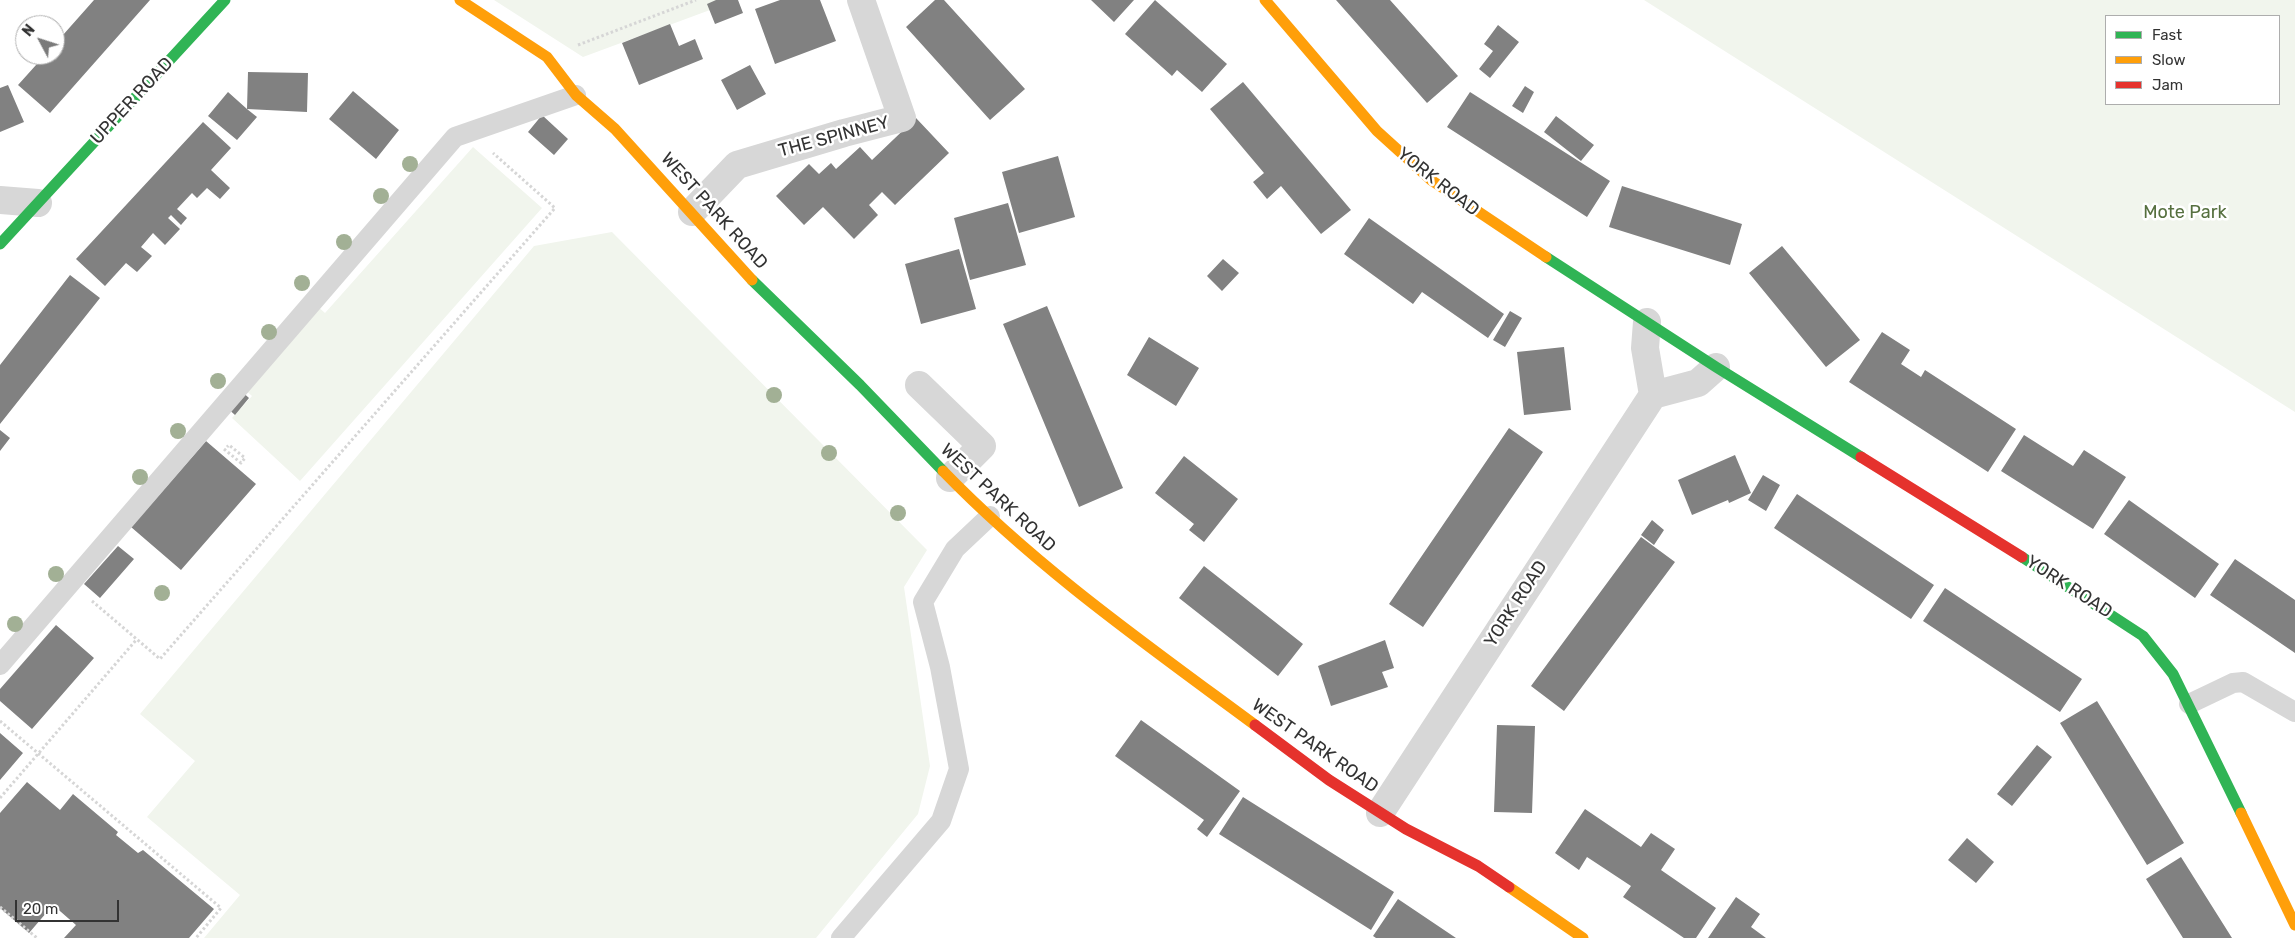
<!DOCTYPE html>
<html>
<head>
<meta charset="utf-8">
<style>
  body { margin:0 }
  #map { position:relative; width:2295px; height:938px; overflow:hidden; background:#fff; font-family:Rubik,sans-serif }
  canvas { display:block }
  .legend { position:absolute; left:2105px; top:15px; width:175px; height:90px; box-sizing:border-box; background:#fff; border:1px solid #adadad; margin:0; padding:6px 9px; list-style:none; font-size:15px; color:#333 }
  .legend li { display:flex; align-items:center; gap:10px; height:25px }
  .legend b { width:25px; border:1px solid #adadad }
  .north { position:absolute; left:15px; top:15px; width:50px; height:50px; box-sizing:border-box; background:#fff; border:1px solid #adadad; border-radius:50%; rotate:310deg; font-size:14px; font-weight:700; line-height:20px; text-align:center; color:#333 }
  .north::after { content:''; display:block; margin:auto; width:18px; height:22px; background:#7a7a7a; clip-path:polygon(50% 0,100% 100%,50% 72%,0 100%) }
  .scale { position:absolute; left:15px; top:900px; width:104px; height:22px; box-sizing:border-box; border:2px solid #333; border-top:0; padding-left:6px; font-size:15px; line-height:18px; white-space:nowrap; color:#333; -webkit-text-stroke:4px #fff; paint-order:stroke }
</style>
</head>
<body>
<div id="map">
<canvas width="2295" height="938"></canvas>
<ul class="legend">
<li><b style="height:6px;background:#30b455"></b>Fast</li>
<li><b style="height:6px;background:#ff9f0a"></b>Slow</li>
<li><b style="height:6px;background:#e5322d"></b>Jam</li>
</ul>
<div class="north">N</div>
<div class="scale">20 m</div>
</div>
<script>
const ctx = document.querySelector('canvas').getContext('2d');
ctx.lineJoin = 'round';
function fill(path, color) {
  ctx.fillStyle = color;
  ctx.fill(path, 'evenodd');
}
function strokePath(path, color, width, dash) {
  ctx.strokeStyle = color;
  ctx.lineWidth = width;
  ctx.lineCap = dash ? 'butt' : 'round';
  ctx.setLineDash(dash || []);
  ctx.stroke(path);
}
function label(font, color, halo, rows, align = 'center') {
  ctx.font = font + ' Rubik,sans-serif';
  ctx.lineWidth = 5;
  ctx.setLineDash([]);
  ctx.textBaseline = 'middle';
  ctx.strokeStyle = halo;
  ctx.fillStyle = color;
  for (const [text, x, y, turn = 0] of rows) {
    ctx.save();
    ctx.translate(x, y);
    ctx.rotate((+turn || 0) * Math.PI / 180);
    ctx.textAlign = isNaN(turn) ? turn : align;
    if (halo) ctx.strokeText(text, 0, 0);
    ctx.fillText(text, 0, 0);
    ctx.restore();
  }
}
const green = new Path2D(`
  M494,0H737L583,57Z
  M1644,0H2295V412ZM2106,16H2279V104H2106Z
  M473,147L542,208L300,481L232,418L252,396L243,388L316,305L325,313Z
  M612,232L927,550L904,587L930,766L918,814L816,938H204L240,895L147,817L195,761L140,714L534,246Z`);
const building = new Path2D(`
  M94,0H150L50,113L18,85L45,55H55V44Z
  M716,0H738L743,13L715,24L707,4Z
  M780,0H820L836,41L775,64L755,9Z
  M935,0H944L1025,89L990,120L906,27Z
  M1091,0H1134L1114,22Z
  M1155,0L1227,64L1202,92L1177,70L1172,76L1125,34Z
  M1336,0H1390L1458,76L1427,103Z
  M670,24L679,46L695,39L703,59L639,85L622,43Z
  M1498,25L1519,42L1490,78L1479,69L1493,51L1484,44Z
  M750,65L766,94L737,110L721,80Z
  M248,72L308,73L307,112L247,109L257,117L237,140L208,116L228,92L247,109Z
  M1243,82L1351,210L1321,234L1281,186L1267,199L1253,182L1264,173L1210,109Z
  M8,85L24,122L0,132V88Z
  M1525,86L1534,92L1523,113L1512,106Z
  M353,91L399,130L376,159L329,119Z
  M1470,92L1610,181L1587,217L1447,127Z
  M542,115L568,139L554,155L528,132Z
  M1556,116L1594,145L1581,161L1544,132Z
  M916,118L949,153L895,205L882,192L869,205L878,215L854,239L823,207L804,225L776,196L809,164L819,174L831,163L836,169L860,147L872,160Z
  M203,122L231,148L211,170L230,188L220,199L207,188L197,198L192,193L177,209L187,218L181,225L171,215L168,218L180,229L165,245L153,233L141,247L152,256L137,272L126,263L105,286L76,259Z
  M1058,156L1075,217L1019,233L1002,172Z
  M1622,186L1742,224L1730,265L1609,227Z
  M1008,203L1026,265L970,280L954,218Z
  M1369,218L1504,314L1488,338L1422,292L1413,304L1344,254Z
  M1782,246L1860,340L1826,367L1749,273Z
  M959,249L976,309L921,324L905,264Z
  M1223,259L1239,273L1222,291L1207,276Z
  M70,275L100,298L0,424V365Z
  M1047,306L1123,488L1079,507L1003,324Z
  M1510,311L1522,318L1505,347L1493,340Z
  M1882,332L1910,350L1901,364L1921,377L1925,370L2016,429L1988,472L1849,382Z
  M1149,337L1199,368L1176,406L1127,375Z
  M1564,347L1571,410L1524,415L1517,352Z
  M240,390L249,398L235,415L226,407Z
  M1509,428L1543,452L1423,627L1389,604Z
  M0,430L10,438L0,451Z
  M2024,435L2073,466L2084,450L2126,477L2093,529L2001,471Z
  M206,441L256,484L181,570L131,527Z
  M1735,455L1751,493L1729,503L1728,500L1692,515L1678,480Z
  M1184,456L1238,499L1204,542L1189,530L1194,524L1155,493Z
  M1763,475L1780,485L1766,511L1748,500Z
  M1797,494L1934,585L1911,619L1774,528Z
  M2129,500L2219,564L2195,598L2104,534Z
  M1652,520L1664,530L1654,545L1641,535Z
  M1641,537L1675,562L1564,711L1531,686Z
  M118,546L134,559L100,598L84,584Z
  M2235,559L2295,600V653L2210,595Z
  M1204,566L1303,644L1278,676L1179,598Z
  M1945,588L2082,679L2060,712L1923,621Z
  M56,625L94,658L32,729L0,701V689Z
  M1385,640L1394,668L1382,672L1388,687L1331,706L1318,666Z
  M2097,701L2184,843L2147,865L2060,723Z
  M1141,720L1240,791L1207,837L1197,829L1204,820L1115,756Z
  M1497,725L1535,726L1532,813L1494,812Z
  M0,733L23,753L0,780Z
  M2037,745L2052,757L2012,806L1997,794Z
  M27,782L60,810L73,794L118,832L116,835L138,853L143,850L214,909L189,938H64L76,925L53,905L29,933L0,908V813Z
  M1243,797L1394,892L1371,930L1219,834Z
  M1585,809L1641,847L1651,833L1675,849L1661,870L1716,908L1696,938H1684L1623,897L1631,886L1587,857L1579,870L1555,853Z
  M1967,838L1994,862L1976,883L1948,860Z
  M2181,857L2232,938H2183L2146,879Z
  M1736,897L1760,914L1751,927L1766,938H1708Z
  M1398,899L1456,938H1376L1373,936Z`);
const path = new Path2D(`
  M578,45L696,0
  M224,449L241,463L245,458L229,445L227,447
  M92,601L160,659L555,208L493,153
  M0,721L221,908L196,938
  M0,798L137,639
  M0,907L37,938`);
const lane = new Path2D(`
  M0,665L455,137L576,95
  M2189,704L2233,683L2243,682L2295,712
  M841,938L941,821L959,769L940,667L923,602L955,549L990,516`);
const street = new Path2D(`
  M0,200L38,203
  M692,212L737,165L844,133L902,118L861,0
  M919,385L982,446L950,478
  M1653,395L1698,383L1716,367
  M1380,813L1653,395L1645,348L1647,322`);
const fast = new Path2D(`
  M0,244L225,0
  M1546,257L1716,367L1861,457
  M752,280L860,385L943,471
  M2022,557L2143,636L2173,674L2241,813`);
const slow = new Path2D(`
  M460,0L547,57L576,95L615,129L752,280
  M1265,0L1377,131L1431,180L1546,257
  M943,471C1037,568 1147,645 1255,725
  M2241,813L2295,925
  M1509,887L1583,938`);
const jam = new Path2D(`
  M1861,457L2022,557
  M1255,725L1329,780L1406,829L1478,866L1509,887`);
const trees = [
  [410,164],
  [381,196],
  [344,242],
  [302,283],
  [269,332],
  [218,381],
  [774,395],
  [178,431],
  [829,453],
  [140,477],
  [898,513],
  [56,574],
  [162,593],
  [15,624]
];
const streetNames = [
  ["UPPER ROAD",132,101,-47],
  ["THE SPINNEY",834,137,-15],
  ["YORK ROAD",1438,182,38],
  ["WEST PARK ROAD",714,211,48],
  ["WEST PARK ROAD",998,498,43],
  ["YORK ROAD",2069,587,33],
  ["YORK ROAD",1516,604,-57],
  ["WEST PARK ROAD",1315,746,35]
];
const parkNames = [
  ["Mote Park",2185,213]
];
fill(green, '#f1f5ed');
fill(building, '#818181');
strokePath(path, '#d6d6d6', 3, [2.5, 2.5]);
strokePath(lane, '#d7d7d7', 20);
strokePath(street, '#d7d7d7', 28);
strokePath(fast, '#30b455', 11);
strokePath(slow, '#ff9f0a', 11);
strokePath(jam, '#e5322d', 11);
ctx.fillStyle = '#a2b095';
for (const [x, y] of trees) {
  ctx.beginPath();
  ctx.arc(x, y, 8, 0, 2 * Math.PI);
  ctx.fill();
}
label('18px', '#333', '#fff', streetNames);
label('18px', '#56703f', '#fff', parkNames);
</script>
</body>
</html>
